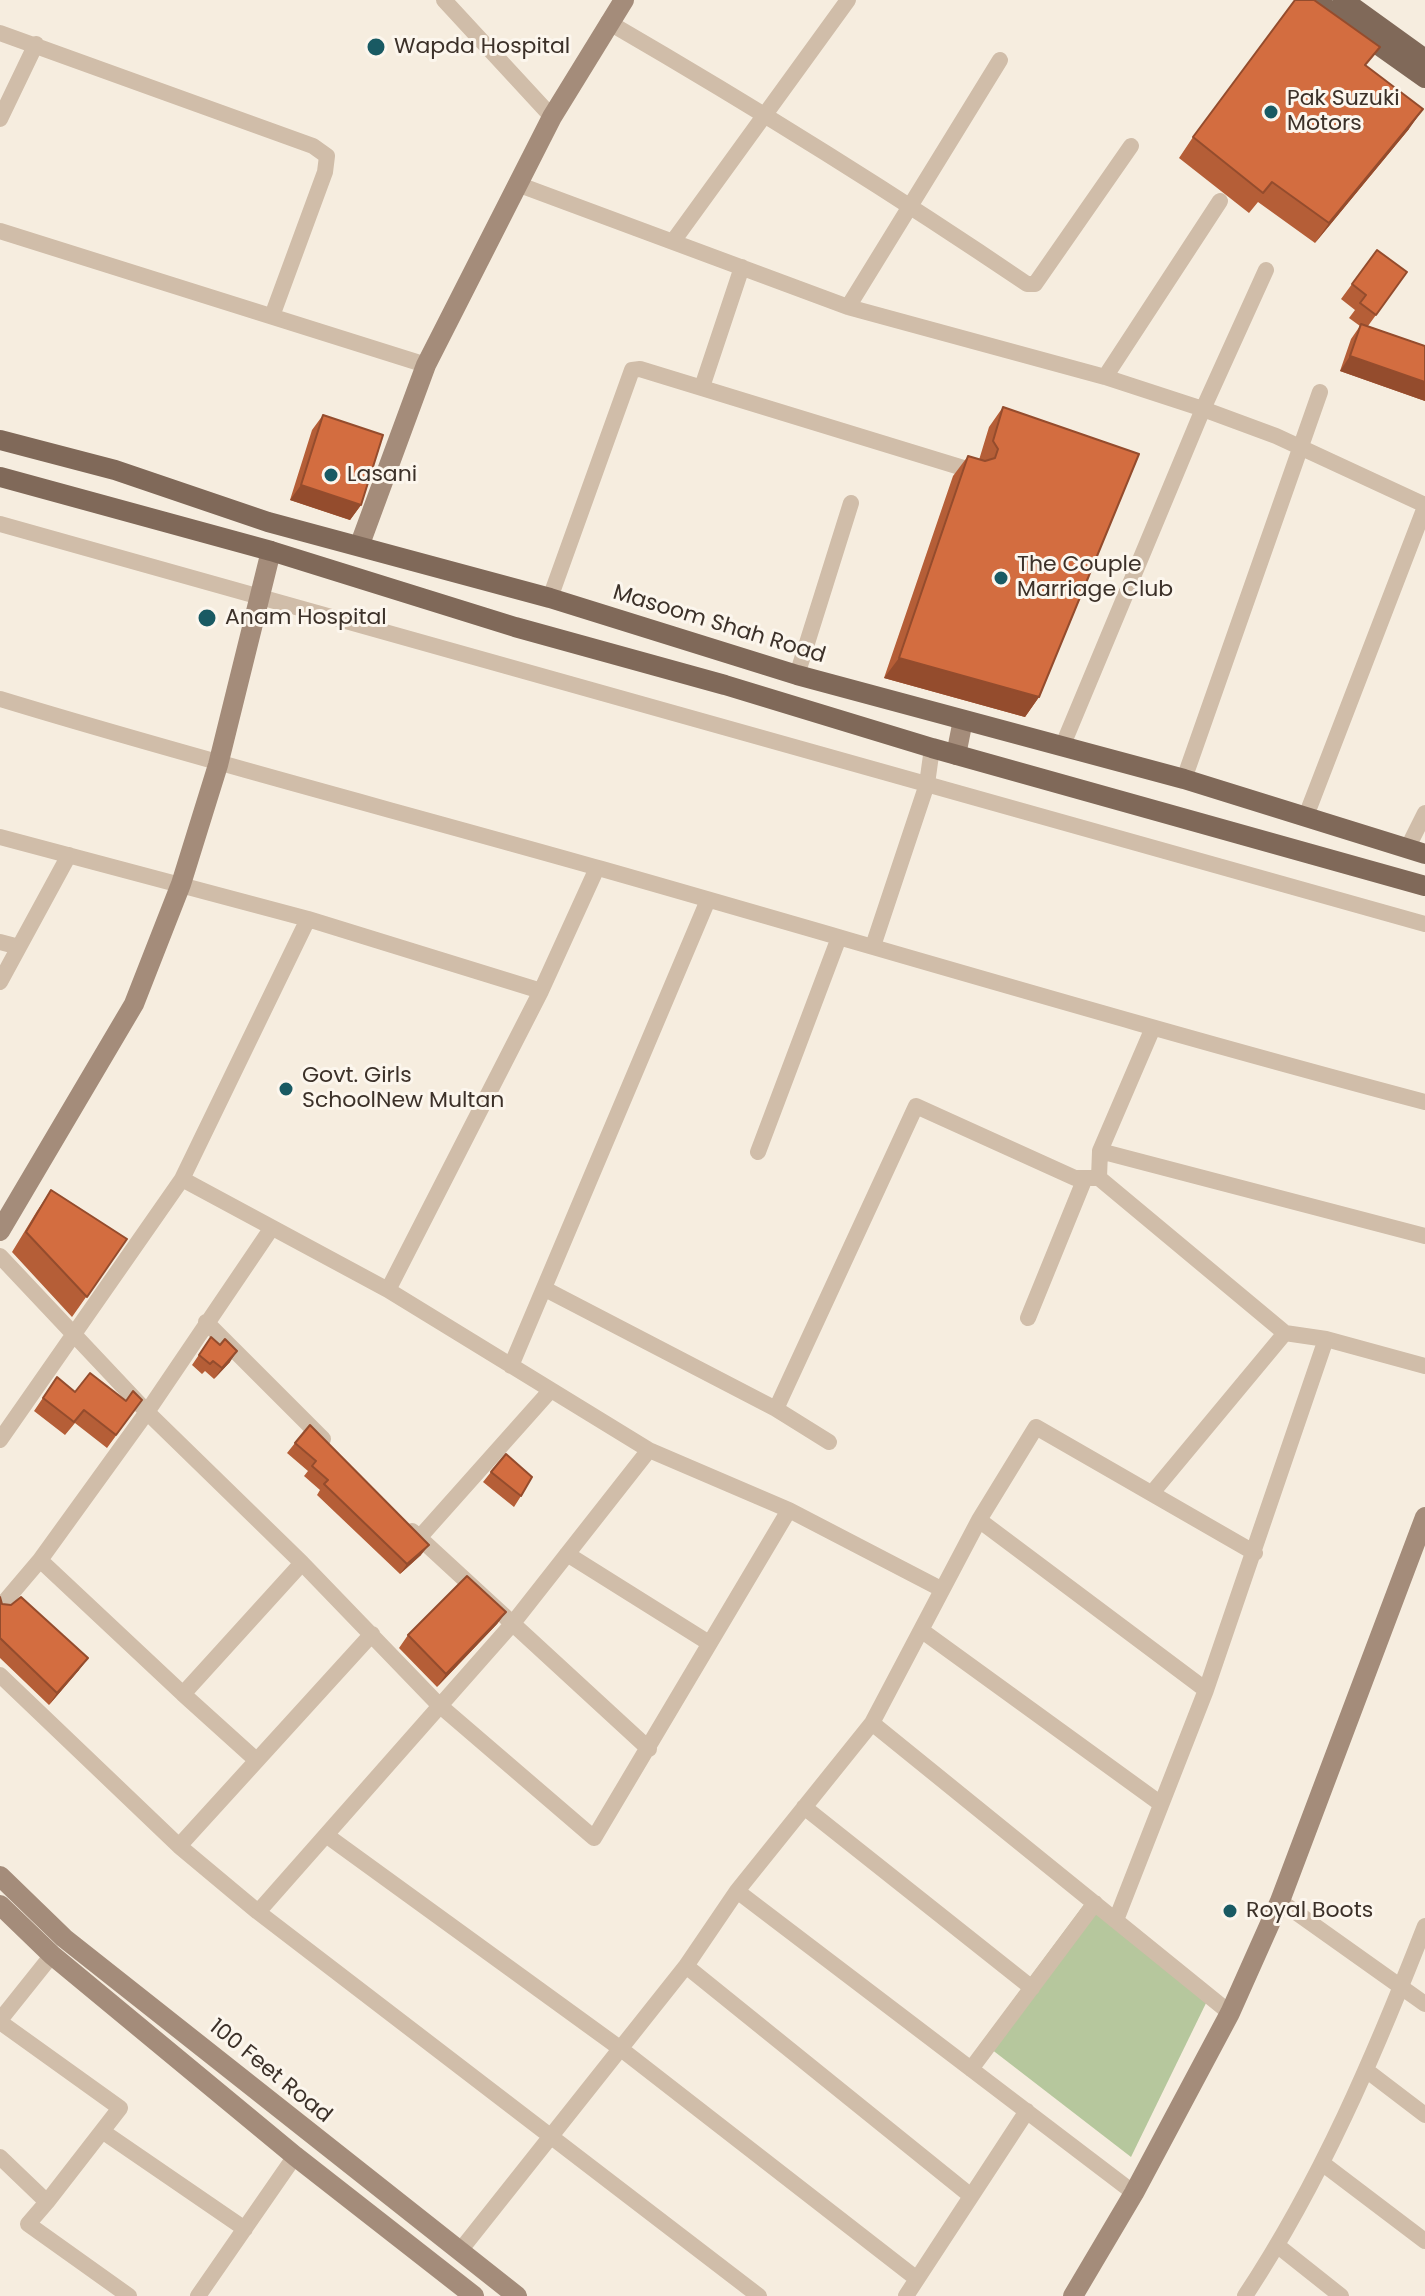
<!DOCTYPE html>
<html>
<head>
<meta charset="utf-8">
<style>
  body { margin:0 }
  canvas { display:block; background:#f6eddf }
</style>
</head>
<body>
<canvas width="1425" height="2296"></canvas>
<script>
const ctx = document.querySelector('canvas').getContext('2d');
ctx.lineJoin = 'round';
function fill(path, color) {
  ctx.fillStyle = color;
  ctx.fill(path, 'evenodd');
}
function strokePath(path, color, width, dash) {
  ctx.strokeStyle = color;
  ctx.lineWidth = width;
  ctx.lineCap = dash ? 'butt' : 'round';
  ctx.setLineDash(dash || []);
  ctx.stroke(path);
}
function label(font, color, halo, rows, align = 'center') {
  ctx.font = font + ' Poppins,sans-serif';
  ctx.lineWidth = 6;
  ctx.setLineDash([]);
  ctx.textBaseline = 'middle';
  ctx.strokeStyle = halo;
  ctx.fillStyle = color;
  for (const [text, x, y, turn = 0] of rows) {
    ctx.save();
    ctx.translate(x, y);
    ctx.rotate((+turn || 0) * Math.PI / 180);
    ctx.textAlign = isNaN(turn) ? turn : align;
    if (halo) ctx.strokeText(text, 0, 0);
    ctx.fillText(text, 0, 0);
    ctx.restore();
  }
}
const green = new Path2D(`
  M1089,1898L1209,1997L1131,2157L982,2042Z`);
const street = new Path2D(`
  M444,0L552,117
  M608,22C751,105 890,191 1027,284H1035L1131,146
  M0,33L313,146L327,156L325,172L272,316
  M0,119L36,44
  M517,184L848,307L1105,377L1203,409L1276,436L1425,505
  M0,231L426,365
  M674,240L848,0
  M848,307L1000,60
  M1105,377L1220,201
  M702,387L742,267
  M0,524L1425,924
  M550,598L632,370L640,369L973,471
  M797,675L851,503
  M0,699C200,760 401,812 602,869C876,947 1149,1029 1425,1102
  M1062,747L1203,409L1266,270
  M1184,779L1320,392
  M1306,816L1425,507
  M0,837L308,919L541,991
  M1407,849L1425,813
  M0,942L19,947
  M873,946L927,784L932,748
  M0,982L69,855
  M1152,1030L1100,1151L1099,1178L1285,1333L1326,1339L1425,1366
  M1100,1151L1425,1236
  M758,1152L838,940
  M182,1179L388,1290L649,1450L789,1510
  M271,1229L147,1412L40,1560L183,1694L302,1563
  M0,1256L147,1412L302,1563L438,1704L594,1838L789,1510L941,1589
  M545,1289L776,1409L829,1442
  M388,1290L541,991L597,868
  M1028,1318L1085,1178
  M206,1322L323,1439
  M511,1366L708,900
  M776,1409L916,1106L1075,1178H1099
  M0,1440L182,1179L308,919
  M1152,1493L1285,1333
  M979,1520L1206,1690
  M412,1531L649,1749
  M419,1538L550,1391
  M567,1554L709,1643
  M0,1607L40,1560
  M921,1630L1161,1804
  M0,1675L179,1846L258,1912L759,2296
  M183,1694L255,1759
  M872,1723L1230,2013
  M804,1807L1032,1988
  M326,1835L621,2049L917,2279
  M179,1846L372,1634
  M737,1891L1134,2193
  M1280,1901L1425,2004
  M258,1912L513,1623L649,1450
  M1116,1920L1206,1690L1326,1339
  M686,1966L971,2196
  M0,2020L52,1955
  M0,2022L120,2108L47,2202
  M971,2069L1095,1903
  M1366,2070L1425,2115
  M102,2131L245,2229
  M0,2157L47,2202L28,2224L129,2296
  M1322,2163L1425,2241
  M1278,2246L1341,2296
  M459,2252L686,1966L737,1891L872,1723L979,1520L1036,1427L1255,1553
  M198,2296L295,2156
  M906,2296L1027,2111
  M1245,2296C1321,2181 1375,2054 1425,1926`);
const secondary = new Path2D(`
  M360,544L426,365L552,117L624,0
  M956,755L963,720
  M0,1231L134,1004L181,884L218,765L271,551
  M0,1876L64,1938L517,2296
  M0,1905L52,1955L295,2156L474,2296
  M1073,2296L1134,2193L1230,2013L1280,1901L1425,1517`);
const primary = new Path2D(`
  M1315,0L1425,78
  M1343,0L1425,59
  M0,440L115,470L268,522L550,598L797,675L1184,779L1425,854
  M0,477L271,551L515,627L725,685L932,748L1425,886`);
const wall = new Path2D(`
  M1366,66L1409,129L1315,243L1258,202L1249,213L1179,158L1193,137Z
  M1377,250L1407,272L1368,326L1425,346V401L1340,371L1351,339L1360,326L1349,318L1355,310L1341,299Z
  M1003,407L1039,697L1025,717L884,678L953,476L968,456L979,460L989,427Z
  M323,415L361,505L350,520L290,500L312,430Z
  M51,1190L127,1239L72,1317L12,1252L37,1211Z
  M211,1337L230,1362L214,1379L205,1371L202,1374L192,1365Z
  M57,1377L75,1392L126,1401L142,1400L107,1448L75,1423L65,1435L34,1411Z
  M295,1443L421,1555L400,1574L317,1495L320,1490L304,1476L308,1471L287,1453Z
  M491,1472L521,1496L514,1507L483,1482Z
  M0,1597L2,1604L79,1670L49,1705L0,1658Z
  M506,1612L497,1624L437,1687L399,1648L408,1635Z`);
const shadedWall = new Path2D(`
  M1423,109L1409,129L1315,243L1329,223Z
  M1350,356L1425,382V401L1340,371Z
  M301,485L361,505L350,520L290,500Z
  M899,658L1039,697L1025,717L884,678Z
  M237,1351L230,1362L214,1379L222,1368Z
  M429,1545L421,1555L400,1574L407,1564Z
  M506,1612L497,1624L437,1687L446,1674Z
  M88,1658L79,1670L49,1705L57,1693Z`);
const building = new Path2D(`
  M1295,0H1314L1380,47L1365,65L1423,109L1329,223L1272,182L1263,193L1193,137Z
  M1377,250L1407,272L1376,315L1360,303L1366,295L1352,284Z
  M1361,324L1425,346V382L1350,356Z
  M1003,407L1139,454L1039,697L899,658L968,456L985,461L995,458L998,449L993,441Z
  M323,415L383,435L361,505L301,485Z
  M51,1190L127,1239L87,1297L26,1232Z
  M211,1337L220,1345L225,1339L237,1351L222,1368L213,1361L210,1364L199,1355Z
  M90,1373L126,1401L133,1391L142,1400L116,1435L84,1410L74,1422L43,1398L57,1377L75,1392Z
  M310,1425L429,1545L407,1564L324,1484L328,1480L312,1466L316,1461L295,1443Z
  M506,1454L532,1477L521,1496L491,1472Z
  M467,1576L506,1612L446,1674L408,1635Z
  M0,1597L2,1604L11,1605L21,1597L88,1658L57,1693L0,1638Z`);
const markers = [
  [376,47,10,"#195a63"],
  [1271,112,8,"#195a63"],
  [331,475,8,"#195a63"],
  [1001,578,8,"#195a63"],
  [207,618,10,"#195a63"],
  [286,1089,8,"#195a63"],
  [1230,1911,8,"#195a63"]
];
const poiNames = [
  ["Wapda Hospital",394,47],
  ["Pak Suzuki",1287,99],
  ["Motors",1287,124],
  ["Lasani",347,475],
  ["The Couple",1017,565],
  ["Marriage Club",1017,590],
  ["Anam Hospital",225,618],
  ["Govt. Girls",302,1076],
  ["SchoolNew Multan",302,1101],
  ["Royal Boots",1246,1911]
];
const streetNames = [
  ["Masoom Shah Road",719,625,17],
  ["100 Feet Road",270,2072,39]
];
fill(green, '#b6c79d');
strokePath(street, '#d0bda9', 16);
strokePath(secondary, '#a48c7a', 20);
strokePath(primary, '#806959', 20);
fill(wall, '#b55e37');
fill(shadedWall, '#944c2d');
fill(building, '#d36d40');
strokePath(building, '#944c2d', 2);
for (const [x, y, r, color] of markers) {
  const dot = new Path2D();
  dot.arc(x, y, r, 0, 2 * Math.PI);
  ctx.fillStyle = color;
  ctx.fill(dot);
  strokePath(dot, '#fcf6ed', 3);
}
label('22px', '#3c3129', '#fcf6ed', poiNames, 'left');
label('22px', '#3c3129', '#fcf6ed', streetNames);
</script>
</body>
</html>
